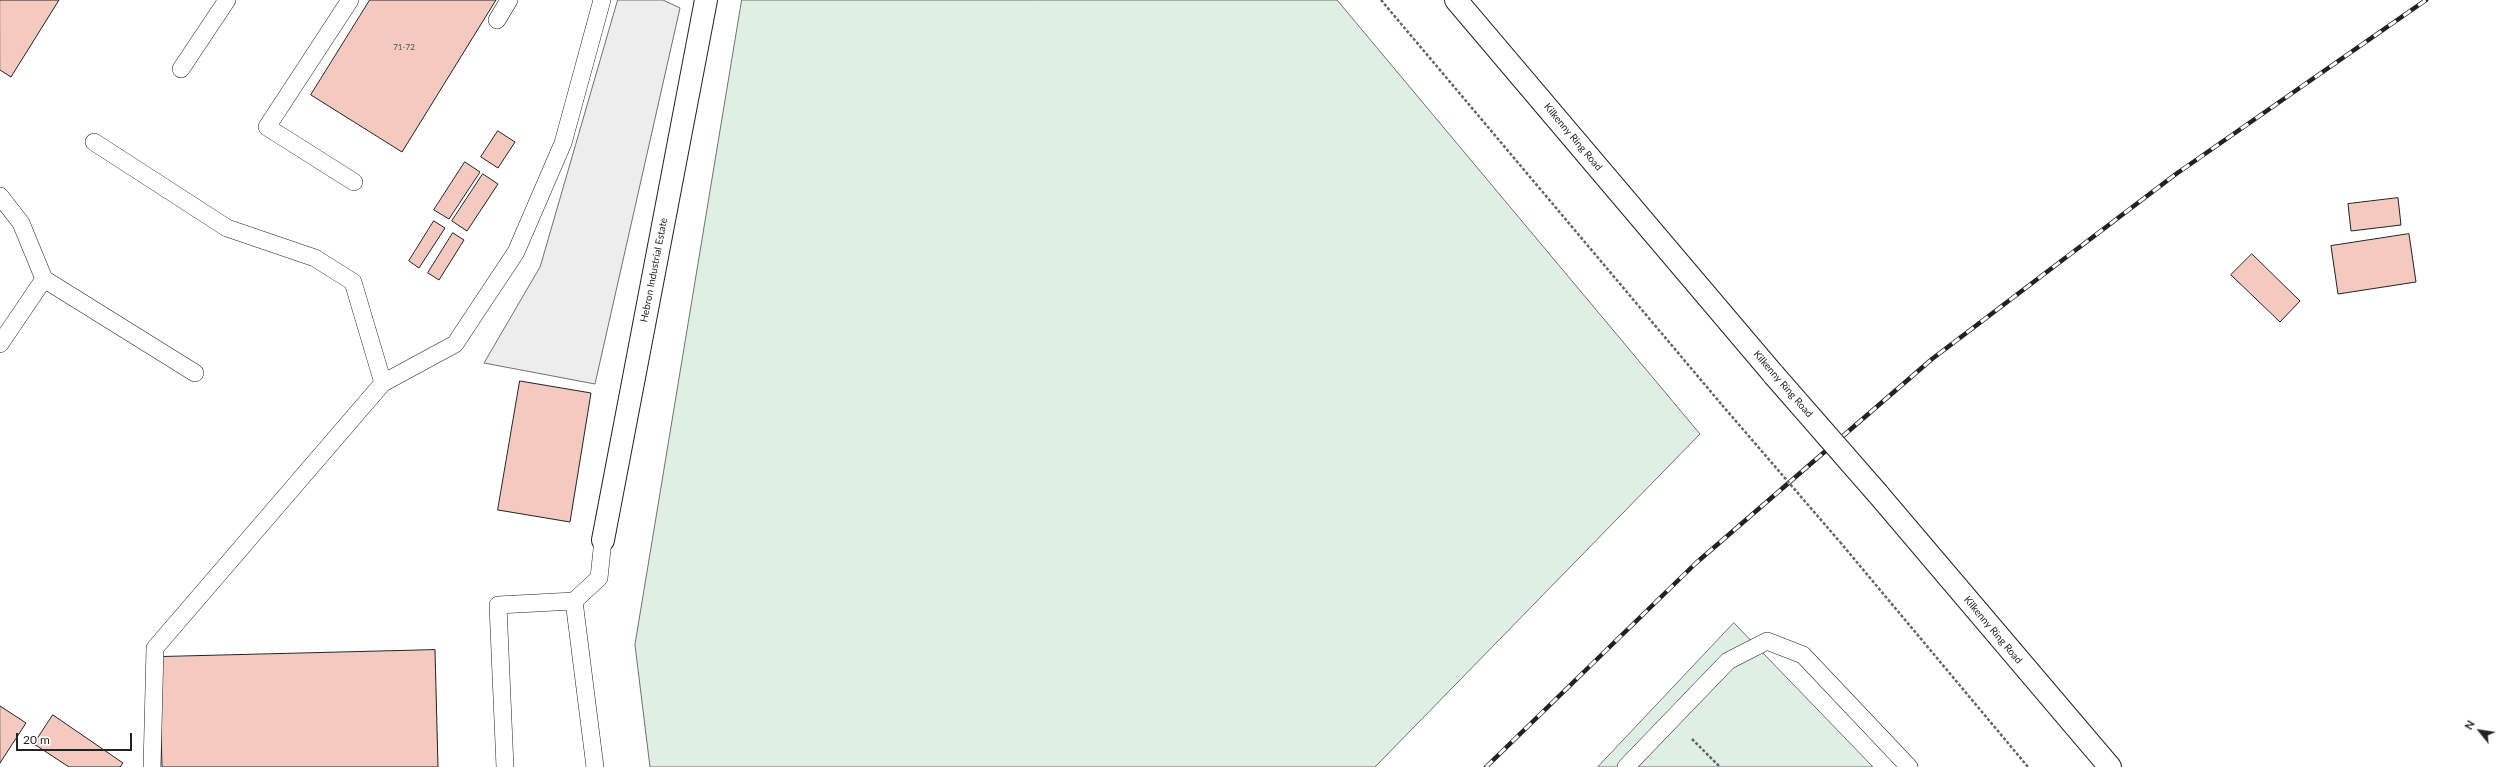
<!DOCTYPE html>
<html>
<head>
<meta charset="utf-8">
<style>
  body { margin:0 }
  #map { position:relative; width:2516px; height:767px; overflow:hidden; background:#fff; font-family:Lato,sans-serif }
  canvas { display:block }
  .north { position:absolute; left:2460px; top:711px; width:40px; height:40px; -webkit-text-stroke:3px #fff; paint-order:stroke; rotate:300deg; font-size:11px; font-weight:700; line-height:16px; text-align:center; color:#222 }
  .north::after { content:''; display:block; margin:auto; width:14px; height:18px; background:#222; clip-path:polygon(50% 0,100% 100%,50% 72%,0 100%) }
  .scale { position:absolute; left:16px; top:733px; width:116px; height:18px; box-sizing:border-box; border:2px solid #222; border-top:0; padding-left:5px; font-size:12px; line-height:14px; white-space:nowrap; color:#222; -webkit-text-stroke:3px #fff; paint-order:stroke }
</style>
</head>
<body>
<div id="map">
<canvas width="2516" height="767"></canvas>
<div class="north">N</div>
<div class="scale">20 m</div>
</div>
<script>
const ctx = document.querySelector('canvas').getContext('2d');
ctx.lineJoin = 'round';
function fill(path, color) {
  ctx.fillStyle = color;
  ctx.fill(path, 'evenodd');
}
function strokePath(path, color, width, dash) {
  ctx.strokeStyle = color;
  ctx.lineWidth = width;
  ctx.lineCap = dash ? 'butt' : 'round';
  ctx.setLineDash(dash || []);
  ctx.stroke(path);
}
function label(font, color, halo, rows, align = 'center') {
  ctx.font = font + ' Lato,sans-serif';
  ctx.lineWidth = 3;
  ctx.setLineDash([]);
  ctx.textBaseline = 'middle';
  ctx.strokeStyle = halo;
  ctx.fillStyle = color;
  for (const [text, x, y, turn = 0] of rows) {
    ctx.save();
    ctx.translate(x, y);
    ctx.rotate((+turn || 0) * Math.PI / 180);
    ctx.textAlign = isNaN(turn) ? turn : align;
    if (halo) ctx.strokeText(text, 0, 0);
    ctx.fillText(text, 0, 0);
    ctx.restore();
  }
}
const green = new Path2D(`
  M742,0H1337L1700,434L1375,767H650L635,645Z
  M1734,623L1873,767H1598Z`);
const parking = new Path2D(`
  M618,0H663L680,8L595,384L484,363L540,267Z`);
const building = new Path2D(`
  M0,0H59L11,77L0,70Z
  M370,0H496L402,152L311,95Z
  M498,131L515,142L498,168L481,157Z
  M465,162L480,172L449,219L434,210Z
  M483,174L498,184L467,231L452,221Z
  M2398,198L2401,225L2351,231L2348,204Z
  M434,221L445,228L419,268L409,261Z
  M453,233L464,240L439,280L428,273Z
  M2409,234L2416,282L2338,294L2331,246Z
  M2252,254L2300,301L2280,322L2231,275Z
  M520,381L591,393L570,522L498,510Z
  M435,650L438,767H162L159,657Z
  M0,706L26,723L0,763Z
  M53,715L123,763L120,767H69L34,744Z`);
const path = new Path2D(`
  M1381,0L1722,405
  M1840,542L2028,767
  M1692,739L1720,767`);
const lane = new Path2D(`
  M350,0L267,127L354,182
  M497,20L509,0
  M181,69L227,0
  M94,142L227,228L315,258L353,282L383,383
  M0,196L21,223L44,279L0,344
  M44,279L195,373
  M574,601L595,767
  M152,767L155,648L383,383L455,344L516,252L563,143L602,0
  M505,767L498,605L574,601L599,578L603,540
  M1626,767L1728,661L1767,641L1803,655L1909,767`);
const street = new Path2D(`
  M603,540L706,0`);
const highway = new Path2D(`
  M1456,0L1774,375
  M1878,494L2110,767`);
const rail = new Path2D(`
  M1486,767L1696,563L1932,359L2176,174L2426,0`);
const pathBridge = new Path2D(`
  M1722,405L1840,542`);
const highwayBridge = new Path2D(`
  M1774,375L1878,494`);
const numberNames = [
  ["71-72",404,47]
];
const streetNames = [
  ["Kilkenny Ring Road",1573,137,50],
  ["Hebron Industrial Estate",654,270,-79],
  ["Kilkenny Ring Road",1783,384,49],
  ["Kilkenny Ring Road",1993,630,50]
];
fill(green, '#e0efe3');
strokePath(green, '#6f6f6f', 1);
fill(parking, '#ededed');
strokePath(parking, '#6f6f6f', 1);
fill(building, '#f3c9c0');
strokePath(building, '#222', 1);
strokePath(lane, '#222', 18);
strokePath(street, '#222', 24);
strokePath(highway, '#222', 24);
strokePath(path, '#646464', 2.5, [3, 2]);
strokePath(lane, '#fff', 17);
strokePath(street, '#fff', 22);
strokePath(highway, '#fff', 22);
strokePath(rail, '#222', 4.5);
strokePath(rail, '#fff', 3, [9]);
strokePath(highwayBridge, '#222', 24, []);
strokePath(pathBridge, '#646464', 2.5, [3, 2]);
strokePath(highwayBridge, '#fff', 22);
label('8px', '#564c4a', null, numberNames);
label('10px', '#222', '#fff', streetNames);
</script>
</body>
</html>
